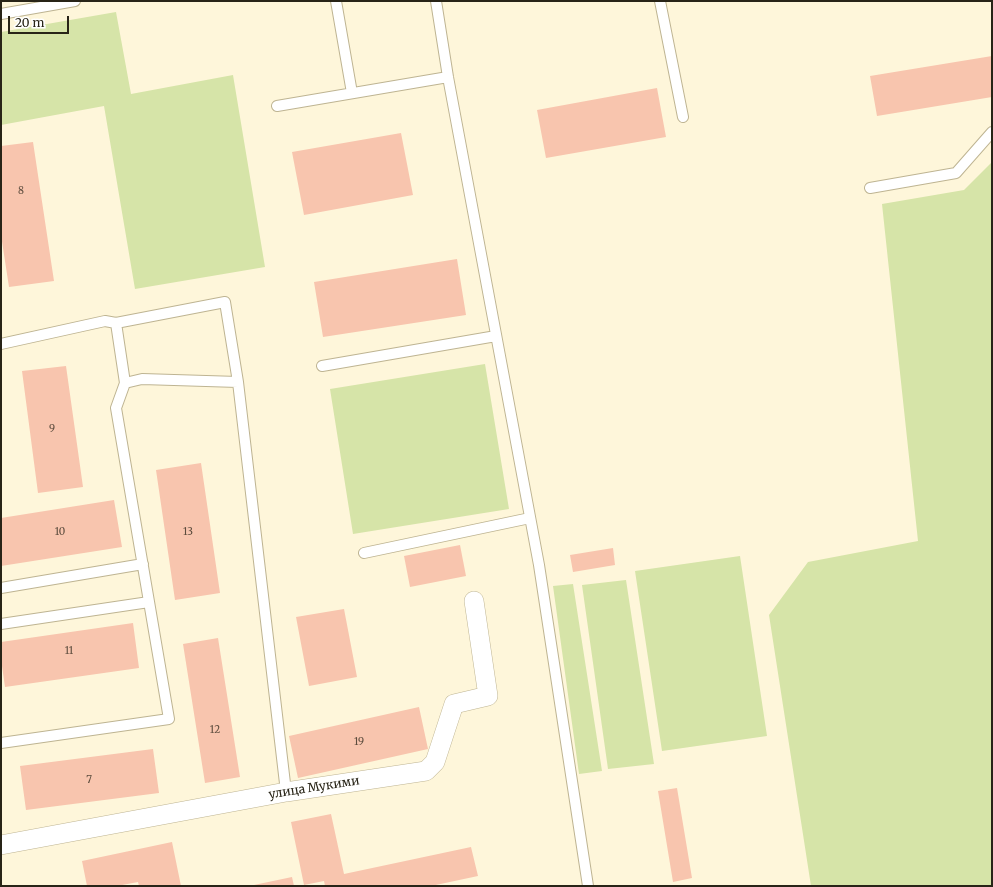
<!DOCTYPE html>
<html>
<head>
<meta charset="utf-8">
<style>
  body { margin:0 }
  #map { position:relative; width:993px; height:887px; overflow:hidden; background:#fef6da; font-family:Merriweather,serif }
  canvas { display:block }
  .frame { position:absolute; inset:0; border:2px solid #282417; pointer-events:none }
  .scale { position:absolute; left:8px; top:16px; width:61px; height:18px; box-sizing:border-box; border:2px solid #282417; border-top:0; padding-left:5px; font-size:12px; line-height:14px; white-space:nowrap; color:#282417; -webkit-text-stroke:3px #fff; paint-order:stroke }
</style>
</head>
<body>
<div id="map">
<canvas width="993" height="887"></canvas>
<div class="frame"></div>
<div class="scale">20 m</div>
</div>
<script>
const ctx = document.querySelector('canvas').getContext('2d');
ctx.lineJoin = 'round';
function fill(path, color) {
  ctx.fillStyle = color;
  ctx.fill(path, 'evenodd');
}
function strokePath(path, color, width, dash) {
  ctx.strokeStyle = color;
  ctx.lineWidth = width;
  ctx.lineCap = dash ? 'butt' : 'round';
  ctx.setLineDash(dash || []);
  ctx.stroke(path);
}
function label(font, color, halo, rows, align = 'center') {
  ctx.font = font + ' Merriweather,serif';
  ctx.lineWidth = 3;
  ctx.setLineDash([]);
  ctx.textBaseline = 'middle';
  ctx.strokeStyle = halo;
  ctx.fillStyle = color;
  for (const [text, x, y, turn = 0] of rows) {
    ctx.save();
    ctx.translate(x, y);
    ctx.rotate((+turn || 0) * Math.PI / 180);
    ctx.textAlign = isNaN(turn) ? turn : align;
    if (halo) ctx.strokeText(text, 0, 0);
    ctx.fillText(text, 0, 0);
    ctx.restore();
  }
}
const green = new Path2D(`
  M116,12L131,94L233,75L265,267L135,289L104,106L1,125V32Z
  M992,162V886H811L769,615L808,562L918,541L882,204L964,190Z
  M485,364L509,509L353,534L330,389Z
  M740,556L767,736L662,751L635,571Z
  M626,580L654,764L608,769L582,585Z
  M573,584L602,771L579,774L553,586Z`);
const building = new Path2D(`
  M992,56V97L877,116L870,76Z
  M657,88L666,137L546,158L537,110Z
  M401,133L413,195L304,215L292,152Z
  M33,142L54,281L9,287L1,235V146Z
  M457,259L466,315L323,337L314,282Z
  M66,366L83,487L38,493L22,371Z
  M201,463L220,593L175,600L156,470Z
  M114,500L122,547L1,566V518Z
  M460,545L466,576L410,587L404,556Z
  M613,548L615,565L573,572L570,555Z
  M344,609L357,677L309,686L296,617Z
  M133,623L139,668L5,687L1,659V642Z
  M218,638L240,777L205,783L183,644Z
  M419,707L428,749L298,778L289,736Z
  M153,749L159,793L26,810L20,766Z
  M677,788L692,878L673,882L658,791Z
  M331,814L344,874L471,847L478,876L431,886H325L324,881L304,885L291,822Z
  M172,842L181,886H139L138,882L117,886H87L82,861Z
  M292,877L294,886H255L254,885Z`);
const service = new Path2D(`
  M336,1L352,93
  M436,1L448,77L539,565L588,886
  M660,1L683,117
  M1,14L75,1
  M277,106L448,77
  M870,188L956,173L992,132
  M1,344L105,321L116,323
  M322,366L496,336
  M125,383L142,379L238,382
  M364,553L530,518
  M1,588L143,564
  M1,624L149,602
  M1,743L169,719L116,408L125,383L116,323L225,302L238,382L286,792`);
const minor = new Path2D(`
  M1,845L286,792L426,771L435,762L454,704L488,696L474,601`);
const numberNames = [
  ["8",21,191],
  ["9",52,429],
  ["10",60,532],
  ["13",188,532],
  ["11",69,651],
  ["12",215,730],
  ["19",359,742],
  ["7",89,780]
];
const streetNames = [
  ["улица Мукими",314,788,-9]
];
fill(green, '#d6e4a8');
fill(building, '#f8c5ae');
strokePath(service, '#beb492', 12);
strokePath(minor, '#beb492', 20);
strokePath(service, '#fff', 10);
strokePath(minor, '#fff', 19);
label('10px', '#5c4c3d', null, numberNames);
label('12px', '#282417', '#fff', streetNames);
</script>
</body>
</html>
